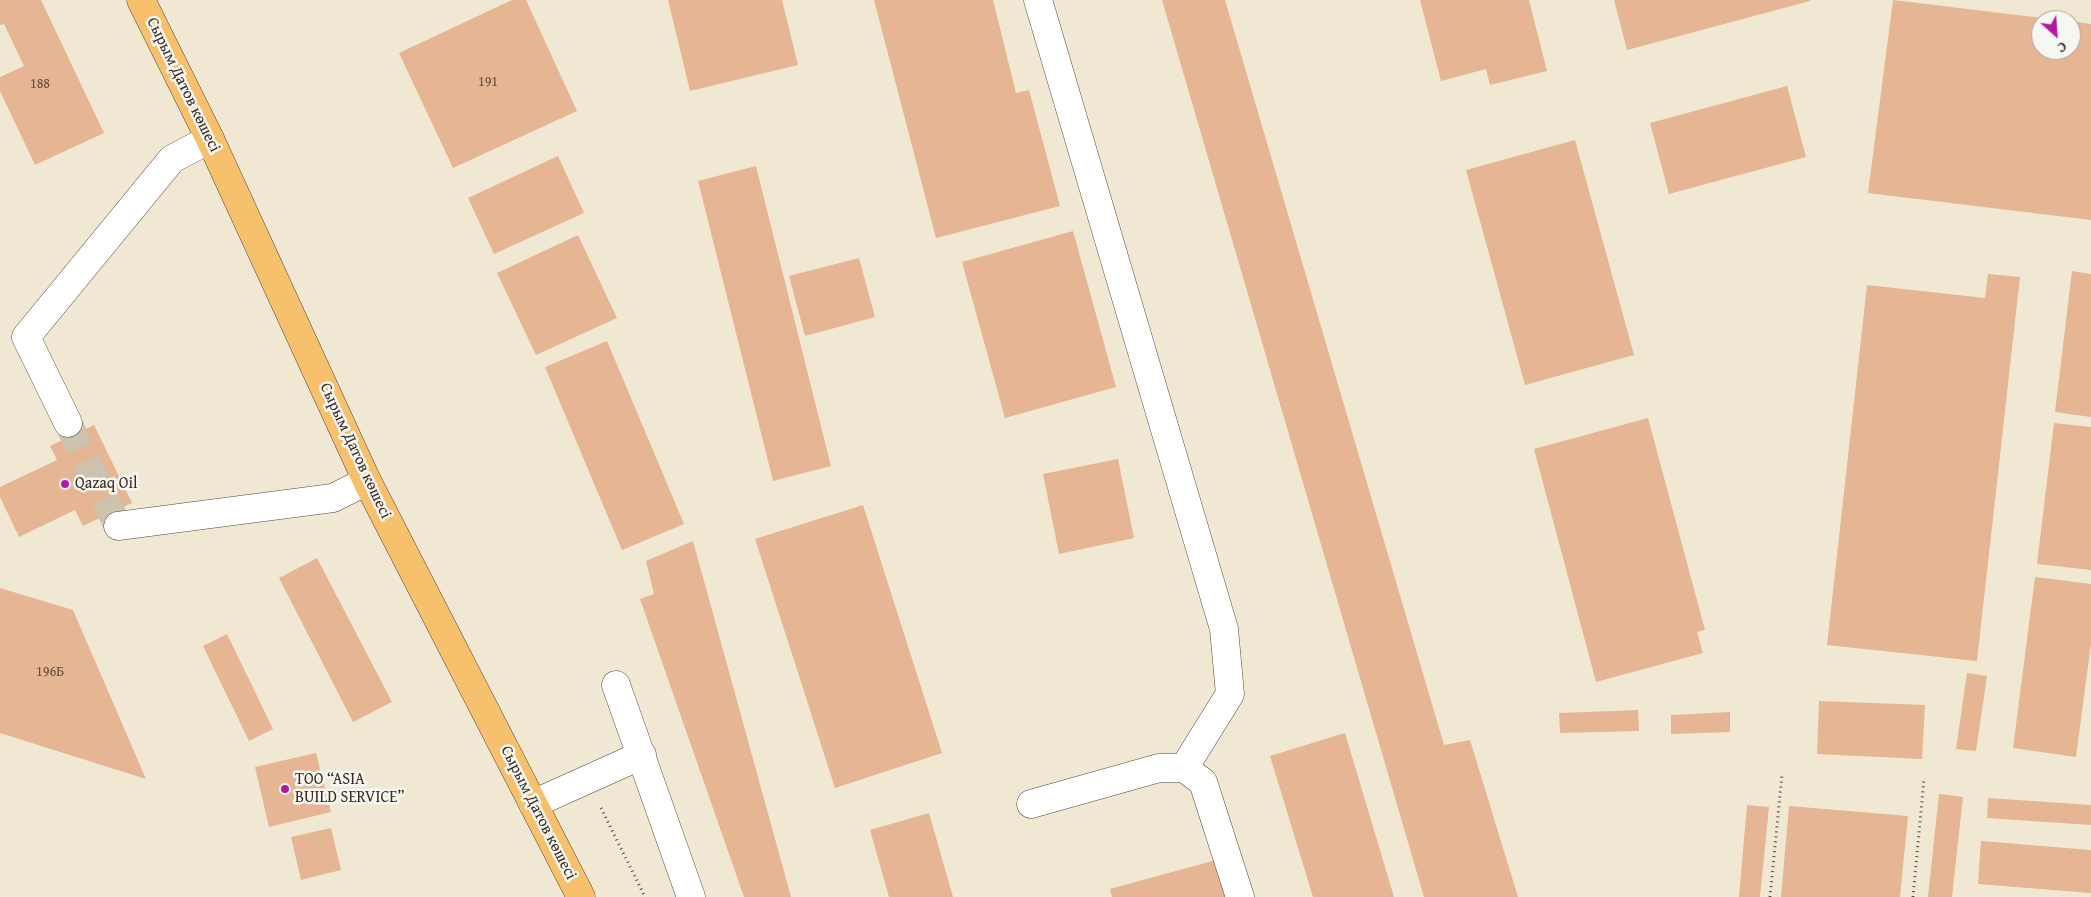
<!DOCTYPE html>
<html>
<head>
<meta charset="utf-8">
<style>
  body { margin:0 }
  #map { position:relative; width:2091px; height:897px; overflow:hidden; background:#f0e8d2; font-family:"Gentium Book Plus",serif }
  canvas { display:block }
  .north { position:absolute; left:2031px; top:10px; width:50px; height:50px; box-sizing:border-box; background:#f6f6f2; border:1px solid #aba49d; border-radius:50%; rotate:154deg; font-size:14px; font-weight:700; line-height:20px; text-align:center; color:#3b2a1e }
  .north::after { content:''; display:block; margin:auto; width:18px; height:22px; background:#b5179e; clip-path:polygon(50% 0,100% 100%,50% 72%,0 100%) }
</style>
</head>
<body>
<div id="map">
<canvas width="2091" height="897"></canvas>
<div class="north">С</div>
</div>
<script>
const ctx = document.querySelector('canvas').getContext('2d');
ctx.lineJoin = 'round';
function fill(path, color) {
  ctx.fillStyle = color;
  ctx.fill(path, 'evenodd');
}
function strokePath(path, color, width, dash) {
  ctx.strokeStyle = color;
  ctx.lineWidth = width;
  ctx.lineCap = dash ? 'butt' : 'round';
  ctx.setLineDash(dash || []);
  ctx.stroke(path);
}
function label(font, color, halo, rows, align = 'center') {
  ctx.font = font + ' "Gentium Book Plus",serif';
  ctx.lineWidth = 5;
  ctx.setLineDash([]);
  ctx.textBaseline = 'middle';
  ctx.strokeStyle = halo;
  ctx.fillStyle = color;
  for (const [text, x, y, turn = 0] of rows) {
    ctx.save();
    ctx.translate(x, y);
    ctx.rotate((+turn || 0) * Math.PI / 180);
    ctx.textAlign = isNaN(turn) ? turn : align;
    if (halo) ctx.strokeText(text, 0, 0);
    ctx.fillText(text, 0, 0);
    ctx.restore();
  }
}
const building = new Path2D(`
  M0,0H41L104,133L35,165L0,91V77L24,66L4,24L0,25Z
  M512,0H526L577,111L453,168L399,53Z
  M668,0H782L798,65L690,91Z
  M874,0H993L1016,93L1029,90L1060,206L936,238Z
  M1162,0H1225L1444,745L1470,740L1518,897H1424Z
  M1420,0H1529L1547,71L1490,85L1486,69L1441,81Z
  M1614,0H1810V1L1627,50Z
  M1893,0L2050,19L2041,20V50H2071V21L2091,24V220L1868,193Z
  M1787,86L1806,157L1669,194L1650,123Z
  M1575,140L1634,355L1525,385L1466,170Z
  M558,156L584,213L494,254L468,198Z
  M756,166L831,466L773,481L698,181Z
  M1073,231L1116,387L1005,418L962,262Z
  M578,235L617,318L536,355L497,273Z
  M859,258L875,317L805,336L789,276Z
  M2072,271L2091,274V417L2055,412Z
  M1988,274L2020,277L1977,661L1827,645L1867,285L1985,298Z
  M607,341L684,524L622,550L545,367Z
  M1648,418L1705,630L1697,632L1703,653L1596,682L1534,449Z
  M2054,423L2091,427V570L2037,564Z
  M94,425L132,503L83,526L75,510L19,537L0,497V487L57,460L50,446Z
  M1118,459L1134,538L1059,554L1043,474Z
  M863,505L942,753L835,788L755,539Z
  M693,541L791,897H744L640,599L654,594L646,561Z
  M317,558L392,702L353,722L279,578Z
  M2035,577L2091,584V643L2076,757L2013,748Z
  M0,588L73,610L146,779L0,733Z
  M227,634L273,729L249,741L203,646Z
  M1967,673L1987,676L1976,751L1956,749Z
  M1819,701L1925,705L1922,759L1817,754Z
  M1638,710L1639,731L1560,733L1559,713Z
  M1730,712V732L1671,734V715Z
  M1345,733L1394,897H1313L1270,756Z
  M316,753L331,812L269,827L255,767Z
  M1939,794L1963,797L1952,897H1928Z
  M1988,798L2091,805V825L1987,818Z
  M1747,805L1769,807L1760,897H1739Z
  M1789,806L1908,816L1900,897H1781Z
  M929,813L953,897H889L870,830Z
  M331,828L341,870L301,880L291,837Z
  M1981,841L2091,850V893L1978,884Z
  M1216,860L1226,897H1112L1110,889Z`);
const minorTunnel = new Path2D(`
  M68,423L118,526`);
const path = new Path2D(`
  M601,808L645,897
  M1770,897L1782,775
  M1913,897L1924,779`);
const minor = new Path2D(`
  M1038,0L1224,629L1230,694L1184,768
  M68,423L26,337L172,159L210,139
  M118,526L333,498L367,481
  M616,685L691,897
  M533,804L642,755
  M1031,804L1159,768H1184L1203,782L1240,897`);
const major = new Path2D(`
  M141,0L210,139L367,481L581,897`);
const markers = [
  [65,484,5,"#b5179e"],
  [285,789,5,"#b5179e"]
];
const numberNames = [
  ["191",488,82],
  ["188",40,84],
  ["196Б",50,672]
];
const streetNames = [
  ["Сырым Датов көшесі",183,85,64],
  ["Сырым Датов көшесі",355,451,65],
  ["Сырым Датов көшесі",538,813,63]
];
const poiNames = [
  ["Qazaq Oil",75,484],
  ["TOO “ASIA",295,780],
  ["BUILD SERVICE”",295,798]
];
fill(building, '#e6b593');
strokePath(minorTunnel, '#ccc2ae', 28, [28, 14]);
strokePath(minor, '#564639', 29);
strokePath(major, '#564639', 29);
strokePath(path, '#564639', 3, [1, 4]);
strokePath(minor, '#fff', 28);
strokePath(major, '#f7c06c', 28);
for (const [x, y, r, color] of markers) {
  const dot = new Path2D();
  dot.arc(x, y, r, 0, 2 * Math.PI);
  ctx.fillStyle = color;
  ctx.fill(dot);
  strokePath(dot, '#f6f6f2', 2);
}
label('14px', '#664d3b', null, numberNames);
label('16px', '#3b2a1e', '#f6f6f2', streetNames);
label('16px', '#3b2a1e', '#f6f6f2', poiNames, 'left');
</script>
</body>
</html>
